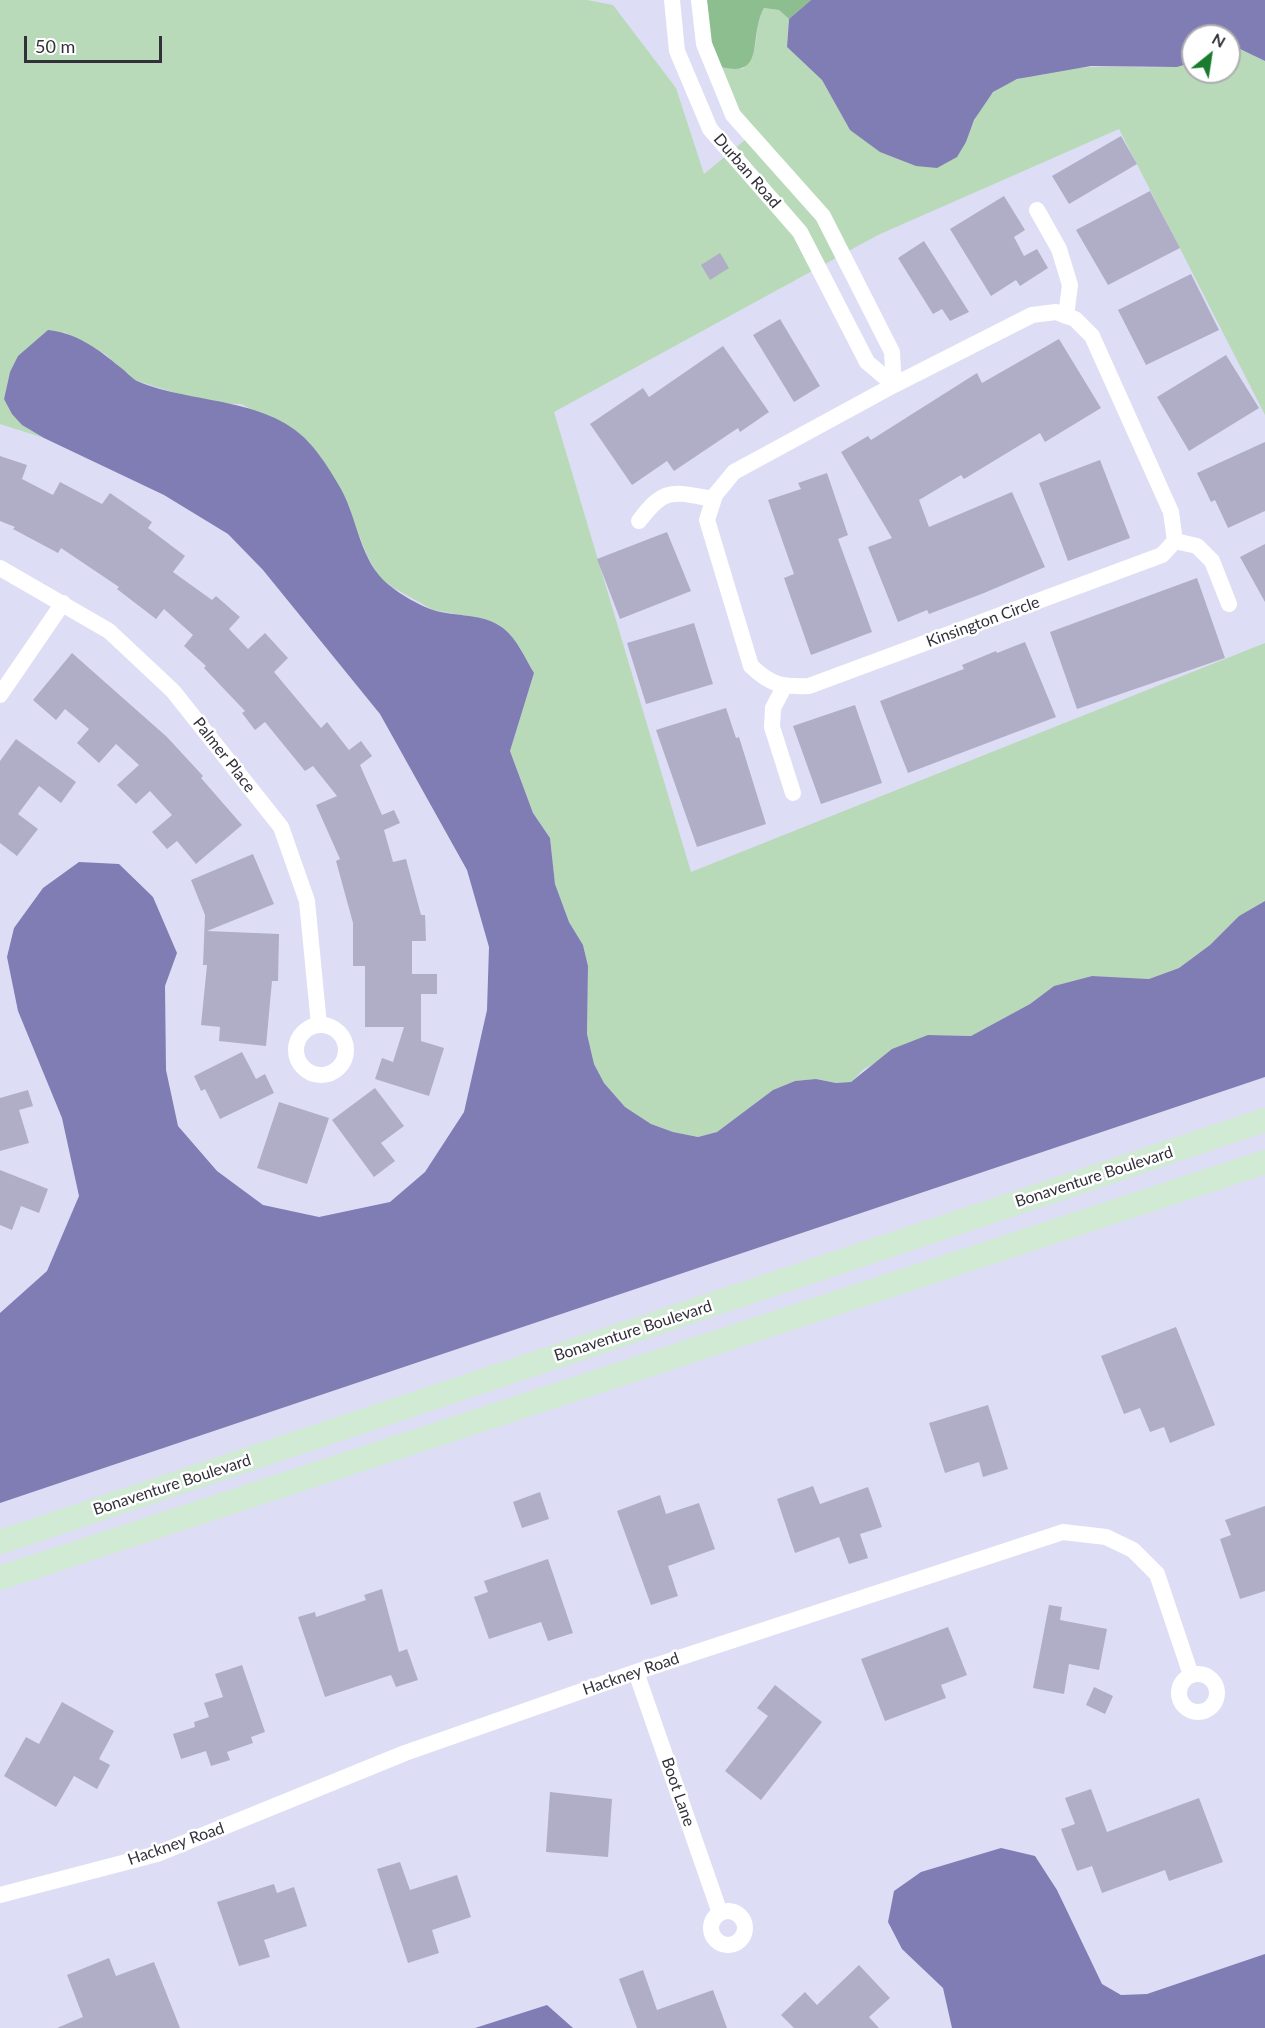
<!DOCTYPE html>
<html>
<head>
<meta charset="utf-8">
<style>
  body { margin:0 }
  #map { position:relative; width:1265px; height:2028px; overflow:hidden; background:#ddddf5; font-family:Lato,sans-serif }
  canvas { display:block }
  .north { position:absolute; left:1181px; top:24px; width:60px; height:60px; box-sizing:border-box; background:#fff; border:2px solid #adadb1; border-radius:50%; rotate:30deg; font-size:16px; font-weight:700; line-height:24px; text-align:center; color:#32313b }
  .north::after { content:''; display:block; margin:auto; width:21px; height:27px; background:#197b2d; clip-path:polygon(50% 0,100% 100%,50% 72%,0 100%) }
  .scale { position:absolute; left:24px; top:36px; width:138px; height:27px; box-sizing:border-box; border:3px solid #32313b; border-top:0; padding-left:8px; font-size:18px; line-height:21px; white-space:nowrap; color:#32313b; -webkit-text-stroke:4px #fff; paint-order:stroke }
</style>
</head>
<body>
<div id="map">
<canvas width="1265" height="2028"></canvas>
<div class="north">N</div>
<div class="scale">50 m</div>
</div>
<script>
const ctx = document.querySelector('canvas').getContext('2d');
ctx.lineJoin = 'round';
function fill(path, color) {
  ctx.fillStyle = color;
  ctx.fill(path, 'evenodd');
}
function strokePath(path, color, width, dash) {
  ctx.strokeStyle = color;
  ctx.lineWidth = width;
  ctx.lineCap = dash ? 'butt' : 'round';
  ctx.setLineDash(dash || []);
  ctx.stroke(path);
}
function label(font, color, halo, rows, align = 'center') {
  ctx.font = font + ' Lato,sans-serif';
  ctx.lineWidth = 5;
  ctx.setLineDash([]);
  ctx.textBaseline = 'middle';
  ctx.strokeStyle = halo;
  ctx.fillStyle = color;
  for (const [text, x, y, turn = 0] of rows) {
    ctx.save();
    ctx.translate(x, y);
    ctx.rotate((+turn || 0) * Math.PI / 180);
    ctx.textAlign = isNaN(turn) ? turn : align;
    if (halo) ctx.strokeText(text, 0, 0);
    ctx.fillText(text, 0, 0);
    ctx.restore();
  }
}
const green = new Path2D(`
  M0,0H587L613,5L676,88L704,174L751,135L712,64L743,69C764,43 751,31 764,8L779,10L789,19L787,47L822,80L850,130L966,142C972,125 980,102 995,91C1029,67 1089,66 1129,67C1151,67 1172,69 1193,62V72H1229V48L1240,49L1265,61V415L1119,129L878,235L554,412L691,872L1265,643V901L1239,916L1210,945L1179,968L1149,979L1092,976L1054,986L1030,1004L971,1036L928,1035L864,1069L851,1082L836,1083L816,1079L795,1081L773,1090L717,1132L698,1137L673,1132L651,1124L625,1107L604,1083L594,1064L587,1034L588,966L583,945L569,922L555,884L550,838L533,813L510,751L534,673L520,648L503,628L484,619L433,610L392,587L379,577L367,555L341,490L313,447L297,432L241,404H221L182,395L134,380L105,354L64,332L10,372L4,398L22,425L44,438L0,424Z`);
const forest = new Path2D(`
  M699,0H811L789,19L779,10L764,8C747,38 769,84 712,64Z`);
const water = new Path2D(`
  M811,0H1265V61L1240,49L1229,48V36H1193V62L1177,67L1091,66L1017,79L993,92L974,120L966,142L957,157L937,168L916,166L880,152L850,130L822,80L787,47L789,19Z
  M48,330C77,333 98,349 120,367C126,371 131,378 137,381C193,405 272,396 313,447C323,459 333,475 341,489C358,520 360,562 389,585C401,595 419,605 433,610C456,617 483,613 503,628C517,639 525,658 534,673L510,751L533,813L550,838L555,884L569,922L583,945L588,966L587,1034L594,1064L604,1083L625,1107L651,1124L673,1132L698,1137L717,1132L773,1090L795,1081L816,1079L836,1083L851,1082L892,1049L928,1035L971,1036L1030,1004L1054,986L1092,976L1149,979L1179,968L1210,945L1239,916L1265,901V1077L0,1503V1313L47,1271L79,1196L62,1118L18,1011L7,957L14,928L43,888L79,862L119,864L153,897L177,953L165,986L166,1070L178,1126L217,1171L263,1205L319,1217L390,1202L425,1172L464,1112L487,1010L489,947L467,870L380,714L263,570L228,534L164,495L44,438L22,425L12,414L4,399L10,372L18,356Z
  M1001,1848L1035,1856L1057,1890L1102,1984L1121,1995L1147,1994L1265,1954V2028H952L943,1988L902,1949L888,1922L894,1891L921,1872Z
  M547,2005L573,2028H475Z`);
const building = new Path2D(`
  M1121,136L1137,164L1069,204L1052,176Z
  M1150,191L1180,248L1108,285L1076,230Z
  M1004,196L1025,230L1014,237L1024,256L1037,249L1048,268L1020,286L1016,280L991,296L950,229Z
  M924,241L969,312L950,321L942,309L933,314L898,258Z
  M720,253L729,268L710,280L701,265Z
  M1191,274L1219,330L1146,365L1118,310Z
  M780,319L820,386L794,402L753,335Z
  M1059,339L1101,408L1045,442L1040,433L964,479L961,475L919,500L929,527L1012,492L1045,567L984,593L929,614L927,610L898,622L868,547L892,538L841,452L868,436L871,440L977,373L982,383Z
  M723,346L769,412L740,432L738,428L674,471L667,461L632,485L590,424L643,388L649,397Z
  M1226,355L1259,408L1189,451L1157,397Z
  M1265,442V511L1228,528L1215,500L1211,502L1197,473Z
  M0,456L27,465L22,479L53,495L60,482L102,504L110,493L152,522L148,528L185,556L173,572L212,600L216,596L240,617L229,629L248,649L265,633L288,658L274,672L321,728L327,722L349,750L361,741L372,756L360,765L382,815L394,810L400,823L384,830L393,862L406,859L421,915H425L426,941H412V974H437V994H421V1041L444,1048L429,1096L375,1079L382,1058L393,1062L404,1027H365V966H353V923L336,861L340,859L316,805L337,796L313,766L305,771L265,722L255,730L242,713L245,711L204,668L206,666L184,646L193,635L164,609L156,619L117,589L119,587L61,548L58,553L13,529L15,527L0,521Z
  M1100,460L1130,538L1068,561L1039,483Z
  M827,473L848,535L838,539L872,632L811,655L784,578L794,574L768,500L801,489L798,483Z
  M667,532L691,591L620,619L597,559Z
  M1265,544V602L1240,557Z
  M1197,578L1225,658L1077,709L1050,632Z
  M694,623L713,684L646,704L627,643Z
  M1025,642L1056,717L908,773L880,701L964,669L962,665L996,651L997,653Z
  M72,653L167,737L203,776L201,778L242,825L196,864L177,841L167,849L152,832L172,815L150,791L136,804L117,785L139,765L116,744L99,763L77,743L89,729L65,709L56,720L33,700Z
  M855,705L882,783L821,804L793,726Z
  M726,708L736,738L739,737L766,824L697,847L656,730Z
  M16,739L76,782L61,803L39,786L18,814L38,829L17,856L0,843V761Z
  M253,854L274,904L207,931L279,934L278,981H272L266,1046L219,1041L220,1027L201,1025L207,965H203L205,915L191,880Z
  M242,1052L256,1079L265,1074L274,1093L220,1119L205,1089L201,1091L194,1076Z
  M375,1088L404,1126L381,1143L395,1161L374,1177L332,1120Z
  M28,1090L33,1106L19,1110L29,1143L0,1151V1098Z
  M279,1102L329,1118L307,1184L257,1168Z
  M0,1170L48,1189L39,1213L21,1206L12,1230L0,1225Z
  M1176,1327L1215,1425L1170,1443L1164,1427L1150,1432L1140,1408L1124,1414L1101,1356Z
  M988,1405L1008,1469L983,1477L979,1462L945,1473L929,1423Z
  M813,1486L820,1504L868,1487L882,1527L860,1534L868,1558L849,1564L839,1537L795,1553L777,1499Z
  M540,1492L549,1519L522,1528L513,1502Z
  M660,1495L666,1514L699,1503L715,1549L668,1566L678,1596L651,1605L617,1511Z
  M1265,1506V1591L1240,1599L1220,1539L1231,1535L1225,1520Z
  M548,1559L573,1633L548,1641L541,1622L489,1639L474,1597L488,1592L484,1581Z
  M382,1589L399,1652L407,1649L418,1680L396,1687L391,1675L325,1697L298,1617L315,1612L316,1617L366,1600L364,1595Z
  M1049,1605L1062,1607L1060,1620L1107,1629L1099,1670L1069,1664L1064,1694L1033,1688Z
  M948,1627L967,1675L941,1685L946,1698L885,1721L861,1659Z
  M242,1665L265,1732L251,1737L253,1743L227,1752L230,1760L211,1766L206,1751L181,1759L173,1734L195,1727L194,1722L209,1717L204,1703L223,1697L215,1674Z
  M775,1685L822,1722L761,1800L725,1771L768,1716L757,1708Z
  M1094,1687L1113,1696L1105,1714L1086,1705Z
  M62,1702L114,1731L99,1759L110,1765L97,1789L74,1776L56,1807L4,1776L26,1737L39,1744Z
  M1091,1789L1107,1832L1199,1798L1223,1862L1169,1881L1165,1870L1102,1893L1092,1866L1077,1871L1061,1829L1075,1824L1065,1798Z
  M550,1792L612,1799L608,1857L546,1852Z
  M400,1862L410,1890L457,1875L471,1917L432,1930L439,1953L408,1963L377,1869Z
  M274,1884L277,1893L294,1887L307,1926L264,1940L270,1957L239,1966L217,1902Z
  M109,1958L116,1976L154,1962L180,2028H57L83,2017L67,1975Z
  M859,1965L890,1998L869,2017L879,2028H794L781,2015L805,1992L817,2005Z
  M643,1970L657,2010L713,1990L727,2028H637L619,1979Z`);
const street = new Path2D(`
  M672,0L677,51L710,129L800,232L867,362L894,385
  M699,0L704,44L733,115L823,216L892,352L894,385
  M1037,210L1059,249L1070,285L1066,316
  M1056,312L1075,319L1092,336L1171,512L1175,541L1162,555L809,686C781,687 771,685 751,666L707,520L715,495L734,472L894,385L1032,315Z
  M639,521C665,486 673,492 713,499
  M1175,541L1197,546L1212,561L1229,604
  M0,568L109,631L173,691L281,827L307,901L319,1025
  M784,687L773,708L772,727L793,793
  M0,695L63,603
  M296 1050a25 25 0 1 1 50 0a25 25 0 1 1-50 0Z
  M636,1672L720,1913
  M1179 1693a19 19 0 1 1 38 0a19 19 0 1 1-38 0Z
  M0,1895L157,1854L405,1753L636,1672L1063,1532L1106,1537L1133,1550L1157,1574L1191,1675
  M711 1928a17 17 0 1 1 34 0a17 17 0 1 1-34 0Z`);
const secondary = new Path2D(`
  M0,1542L1265,1120
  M0,1578L1265,1162`);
const streetNames = [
  ["Durban Road",747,171,49],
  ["Kinsington Circle",983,622,-20],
  ["Palmer Place",224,755,52],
  ["Bonaventure Boulevard",1094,1177,-18],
  ["Bonaventure Boulevard",633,1331,-18],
  ["Bonaventure Boulevard",172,1485,-18],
  ["Hackney Road",631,1674,-19],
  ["Boot Lane",678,1792,71],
  ["Hackney Road",176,1844,-19]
];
fill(green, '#b8dab9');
fill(forest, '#8dbe8f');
fill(water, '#807cb4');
fill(building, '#afaec6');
strokePath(street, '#fff', 16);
strokePath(secondary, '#d0ead3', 24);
label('16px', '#32313b', '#fff', streetNames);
</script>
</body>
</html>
